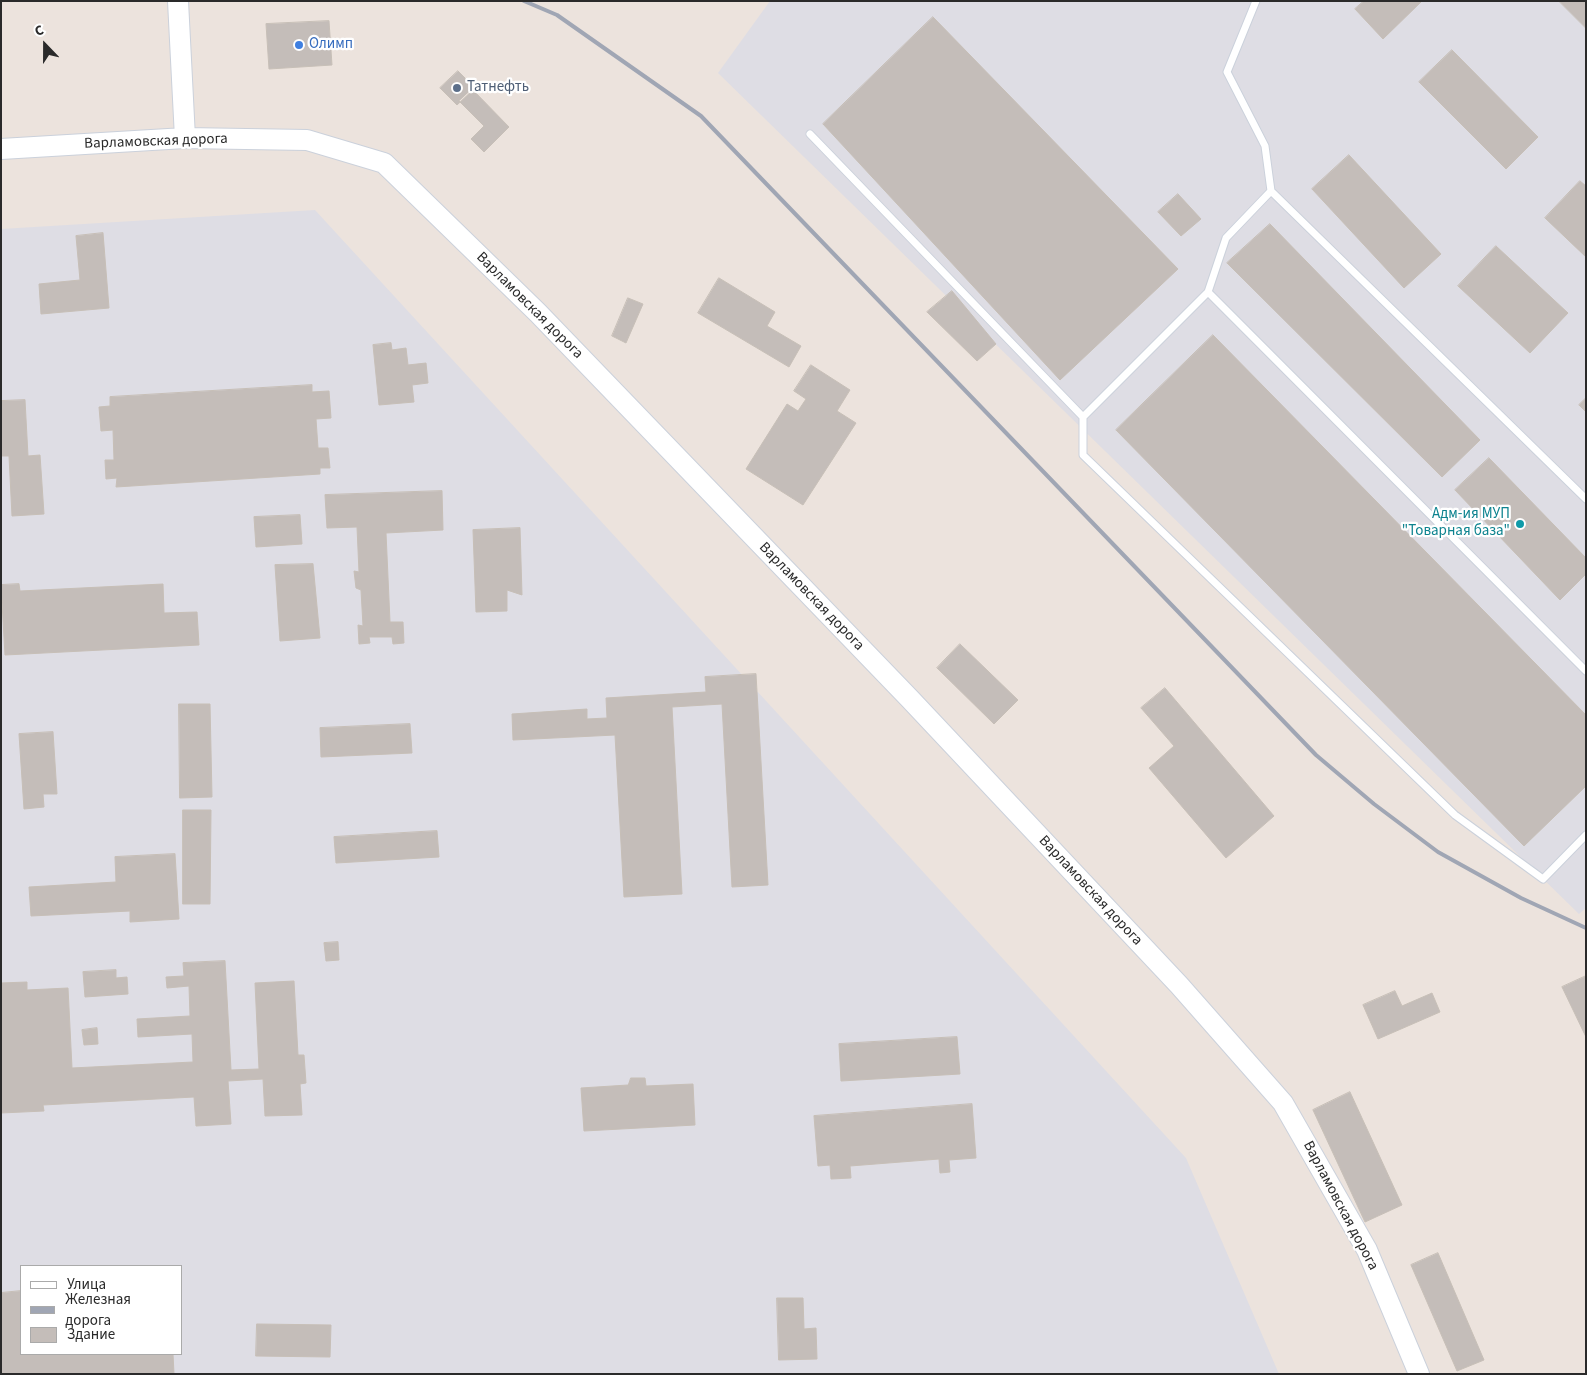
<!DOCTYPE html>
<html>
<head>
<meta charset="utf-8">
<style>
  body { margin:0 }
  #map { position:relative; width:1587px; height:1375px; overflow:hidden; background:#ece3dd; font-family:"Source Sans 3",sans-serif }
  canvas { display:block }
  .frame { position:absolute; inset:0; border:2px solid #2a2a2a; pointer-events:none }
  .legend { position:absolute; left:20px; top:1265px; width:162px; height:90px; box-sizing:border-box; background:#fff; border:1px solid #aaa; margin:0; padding:6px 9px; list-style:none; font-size:15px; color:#2a2a2a }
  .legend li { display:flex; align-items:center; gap:10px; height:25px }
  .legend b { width:25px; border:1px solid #aaa }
  .north { position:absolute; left:20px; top:20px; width:50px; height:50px; -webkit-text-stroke:4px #fff; paint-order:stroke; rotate:338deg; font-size:14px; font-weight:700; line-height:20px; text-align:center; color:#2a2a2a }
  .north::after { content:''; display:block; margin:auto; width:18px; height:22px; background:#2a2a2a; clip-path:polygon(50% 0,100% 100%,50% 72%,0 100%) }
</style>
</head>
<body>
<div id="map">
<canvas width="1587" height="1375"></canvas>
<div class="frame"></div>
<ul class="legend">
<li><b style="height:6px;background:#fff"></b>Улица</li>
<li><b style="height:6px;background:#a0a6b4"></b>Железная дорога</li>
<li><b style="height:14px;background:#c4bdb9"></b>Здание</li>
</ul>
<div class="north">С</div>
</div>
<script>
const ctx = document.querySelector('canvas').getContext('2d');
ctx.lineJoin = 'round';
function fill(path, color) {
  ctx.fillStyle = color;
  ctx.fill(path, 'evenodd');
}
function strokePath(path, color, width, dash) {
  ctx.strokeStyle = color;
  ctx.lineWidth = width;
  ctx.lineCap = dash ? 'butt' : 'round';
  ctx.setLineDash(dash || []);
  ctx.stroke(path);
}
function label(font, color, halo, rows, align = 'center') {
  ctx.font = font + ' "Source Sans 3",sans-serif';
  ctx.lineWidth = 4.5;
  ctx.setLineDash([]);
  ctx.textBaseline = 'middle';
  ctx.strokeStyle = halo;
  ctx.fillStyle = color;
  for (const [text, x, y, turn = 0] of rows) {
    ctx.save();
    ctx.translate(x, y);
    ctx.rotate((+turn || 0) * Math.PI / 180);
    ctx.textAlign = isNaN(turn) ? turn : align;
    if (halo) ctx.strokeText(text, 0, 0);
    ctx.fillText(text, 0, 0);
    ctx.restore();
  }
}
const industrial = new Path2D(`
  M770,1H1586V908L1579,914L718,73Z
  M315,210L1186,1158L1279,1374H1V229ZM21,1266H181V1354H21Z`);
const building = new Path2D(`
  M1364,1H1422L1383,39L1355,9Z
  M1559,1H1586V28Z
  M933,17L1178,269L1060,380L823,124Z
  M329,21L332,65L269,69L266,24Z
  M1452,50L1538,137L1506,169L1419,82Z
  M458,71L475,88L457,105L440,88Z
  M472,89L509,127L484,152L471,139L484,126L459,101Z
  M1349,155L1441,254L1404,288L1312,189Z
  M1580,181L1586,186V257L1545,218Z
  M1178,194L1201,219L1181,236L1158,212Z
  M1270,224L1480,440L1442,477L1227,263Z
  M103,233L109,308L41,314L39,284L80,280L76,236Z
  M1496,246L1568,313L1530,353L1458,286Z
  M719,278L775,312L767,326L801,346L789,367L698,313Z
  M952,291L996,344L977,361L927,312Z
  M628,298L643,304L626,343L612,336Z
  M1213,335L1586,715V786L1524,846L1116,430Z
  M391,343L392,350L406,348L408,365L426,363L428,383L412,385L414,402L379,405L373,345Z
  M811,365L850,390L837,411L856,423L803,505L746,469L787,404L798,411L806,399L794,391Z
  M312,385V392L329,391L331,418L316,419L318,448H328L330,468H320V474L116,487L117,478L106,479L105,460H114L113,430L101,431L99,407L110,406V397Z
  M1586,398V412L1579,405Z
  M25,400L28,456L40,455L44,514L12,516L9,456H1V401Z
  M1489,458L1586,558V574L1560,600L1455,490Z
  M442,491L443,530L386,533L390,622H403L404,643L393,644L392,637H369L370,643L359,644L358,625L363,626L361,590L356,588L354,571L359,572L357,527L327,528L325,495Z
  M300,515L302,544L256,547L254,517Z
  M520,528L522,595L507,590V611L476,612L473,530Z
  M313,564L320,638L280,641L275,565Z
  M19,584L20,591L163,584L164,613L197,612L199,645L5,655L1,585Z
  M960,644L1018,700L994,724L937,668Z
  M756,674L768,885L732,887L722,704L672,707L682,894L624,897L615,735L513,740L512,714L587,709V719L607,718L606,698L706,692L705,677Z
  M1165,688L1274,816L1226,858L1149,768L1174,746L1141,708Z
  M179,704H210L212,797L180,798Z
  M410,724L412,753L321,757L320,728Z
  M53,732L57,794H43L44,807L24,809L19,734Z
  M183,810H211L210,904H183Z
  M437,831L439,857L336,863L334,837Z
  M175,854L179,919L130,922V911L31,916L29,887L116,882L115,857Z
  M338,942L339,960L326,961L324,943Z
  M225,961L231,1070L259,1069L255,983L294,981L298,1055H304L306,1083L300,1084L302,1115L265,1116L263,1079L228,1081L231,1124L196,1126L194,1097L43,1105L44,1111L1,1113V983L27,982V990L68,988L72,1068L193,1062L192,1034L138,1037L137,1019L190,1016L189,986L167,988L166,977L184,976L183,963Z
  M116,970V978L127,977L128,994L85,997L83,972Z
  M1586,976V1037L1562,987Z
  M1395,991L1402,1006L1432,993L1440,1012L1378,1039L1363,1005Z
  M97,1028L98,1044L84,1045L82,1030Z
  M957,1037L960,1074L841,1081L839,1044Z
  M631,1078H645L646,1086L693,1084L695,1125L584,1131L581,1088L628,1085Z
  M1350,1092L1402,1205L1365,1222L1313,1110Z
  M972,1104L976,1158L949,1160L950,1172L940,1173L939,1159L850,1166L851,1178L831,1179L830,1165L818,1166L814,1116Z
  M1438,1253L1484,1360L1457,1371L1411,1265Z
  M21,1291V1354H173L174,1374H1V1293Z
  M777,1298H803L804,1329L816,1328L817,1359L779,1360Z
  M257,1324L331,1325L330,1357L256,1356Z`);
const lane = new Path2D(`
  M1256,1L1227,72L1265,146L1271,191L1226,238L1208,292L1586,671
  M810,134L1083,417V455L1455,815L1543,879L1586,835
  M1271,191L1586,499
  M1083,417L1208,292`);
const secondary = new Path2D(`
  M178,1L185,138
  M1,149L185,138L307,140L384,163L538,313L910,699L1179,985L1283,1103L1367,1250L1419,1374`);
const rail = new Path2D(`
  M524,1L557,15L701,116L1316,755L1374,804L1438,852L1521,898L1586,928`);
const markers = [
  [299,45,5,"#3f7fe0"],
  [457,88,5,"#5c6f8a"],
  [1520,524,5,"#0f9aa8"]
];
const shopNames = [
  ["Олимп",309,45]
];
const serviceNames = [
  ["Татнефть",467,88]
];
const streetNames = [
  ["Варламовская дорога",156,142,-2],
  ["Варламовская дорога",529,306,45],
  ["Варламовская дорога",811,597,46],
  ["Варламовская дорога",1090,891,47],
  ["Варламовская дорога",1340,1206,62]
];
const cultureNames = [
  ["Адм-ия МУП",1510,515],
  ["\"Товарная база\"",1510,532]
];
fill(industrial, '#dedde4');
fill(building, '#c4bdb9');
strokePath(building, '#c7bfb7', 1);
strokePath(lane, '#cbd1db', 9);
strokePath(secondary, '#cbd1db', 22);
strokePath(lane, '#fff', 7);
strokePath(secondary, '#fff', 20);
strokePath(rail, '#a0a6b4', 4);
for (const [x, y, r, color] of markers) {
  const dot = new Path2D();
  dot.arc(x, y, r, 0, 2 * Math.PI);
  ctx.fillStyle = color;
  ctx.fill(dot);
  strokePath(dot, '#fff', 2);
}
label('15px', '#366cbe', '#fff', shopNames, 'left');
label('15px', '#4e5e75', '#fff', serviceNames, 'left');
label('15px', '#2a2a2a', '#fff', streetNames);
label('15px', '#0d838f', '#fff', cultureNames, 'right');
</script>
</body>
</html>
